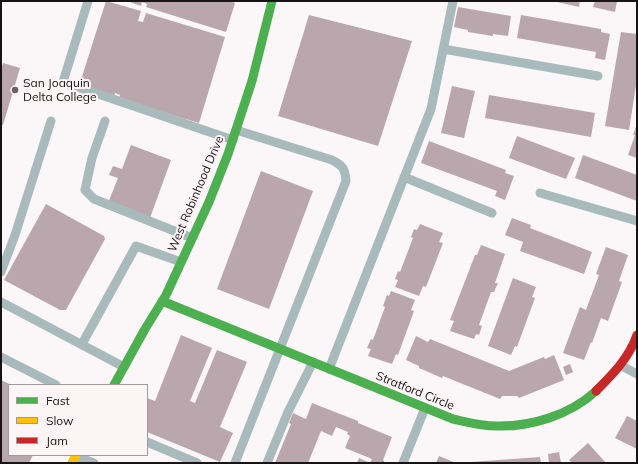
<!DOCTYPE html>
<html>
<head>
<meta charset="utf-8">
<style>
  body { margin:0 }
  #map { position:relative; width:638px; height:464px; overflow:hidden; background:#fbf6f7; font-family:Mulish,sans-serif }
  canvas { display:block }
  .frame { position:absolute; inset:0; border:2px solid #181314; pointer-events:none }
  .legend { position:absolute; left:8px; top:384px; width:140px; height:72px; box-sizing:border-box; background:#fdf4f6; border:1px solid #a19a9c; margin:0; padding:5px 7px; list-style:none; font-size:12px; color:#181314 }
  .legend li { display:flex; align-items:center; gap:8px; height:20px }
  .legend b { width:20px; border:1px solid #a19a9c }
</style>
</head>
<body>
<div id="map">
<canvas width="638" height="464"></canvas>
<div class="frame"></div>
<ul class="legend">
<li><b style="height:5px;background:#4caf50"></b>Fast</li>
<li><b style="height:5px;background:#ffc107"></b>Slow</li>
<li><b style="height:5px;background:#c62828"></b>Jam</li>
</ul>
</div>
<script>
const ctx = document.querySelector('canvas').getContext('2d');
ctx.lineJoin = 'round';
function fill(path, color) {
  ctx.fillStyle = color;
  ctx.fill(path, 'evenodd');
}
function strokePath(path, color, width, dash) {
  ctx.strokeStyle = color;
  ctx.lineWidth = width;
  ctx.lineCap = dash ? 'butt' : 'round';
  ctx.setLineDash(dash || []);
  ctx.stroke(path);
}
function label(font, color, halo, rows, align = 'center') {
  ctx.font = font + ' Mulish,sans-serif';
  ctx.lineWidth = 4;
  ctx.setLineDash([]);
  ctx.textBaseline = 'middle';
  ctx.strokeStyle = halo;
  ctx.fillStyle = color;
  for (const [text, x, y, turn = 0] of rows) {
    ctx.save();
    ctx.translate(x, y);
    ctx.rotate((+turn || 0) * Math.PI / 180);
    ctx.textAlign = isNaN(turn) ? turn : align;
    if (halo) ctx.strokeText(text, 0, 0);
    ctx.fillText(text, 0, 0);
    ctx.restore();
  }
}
const building = new Path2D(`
  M106,1L141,11L138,21L143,22L146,13L225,37L199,123L119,99L120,95L115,93L114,97L79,86Z
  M127,1H230L235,3L226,32L146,7L147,4L142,2L141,6Z
  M553,1H580L579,7Z
  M595,1H617L615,12L593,7Z
  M458,7L511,16L508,36L493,34V36L468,32V30L454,27Z
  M309,15L412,41L378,146L278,116Z
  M521,15L601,29V32L610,34L605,60L595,58L596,52L517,38Z
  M621,32L637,34V79L629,130L605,126Z
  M3,63L20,68L3,125L1,124V70Z
  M452,86L475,91L464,138L441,133Z
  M489,95L595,113L591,137L485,118Z
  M637,124V158L628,155L635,135H633Z
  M517,136L575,158L566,179L509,158Z
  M429,141L506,170L505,173L514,176L505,200L495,196L497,191L421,163Z
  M131,145L171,160L150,218L108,203L118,178L109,175L113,166L122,169Z
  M583,155L637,175V201L575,178Z
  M261,171L313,191L269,309L217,289Z
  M46,204L104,236L105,239L66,310H60L4,280Z
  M512,218L531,225L530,228L592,252L584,274L520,251L523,242L505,235Z
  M420,224L443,233L439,242L443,243L426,287L423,286L419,296L395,287L398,280L395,279L398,271L400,272L413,238L411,237L414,229L417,230Z
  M481,245L505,254L495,283H498L494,292H491L479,325L482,326L479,335L476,334L474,339L450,331L454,321L450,320L475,255H477Z
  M606,247L628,255L619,281L622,282L608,321L601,318L592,343L591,342L584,360L563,353L580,307L586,310L599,275L596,274Z
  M513,278L536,287L532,297L535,298L517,347L515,346L511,355L488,346Z
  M391,291L415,300L411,310L414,311L398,355L396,354L392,364L368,356L371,349L367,348L371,339L373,340L385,307L383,306L387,295L389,296Z
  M181,335L212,348L190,401L195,403L217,350L247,362L220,427L233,433L220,462L147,432V398L155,401Z
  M416,336L428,342L430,339L509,371L544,357L545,359L554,355L564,380L519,398L517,396H502L500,399L443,376L442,378L419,368V366L406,360Z
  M570,364L573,372L566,375L563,367Z
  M1,380L9,384V455H33L29,463H1Z
  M312,403L358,421V423L392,437L383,460L384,461V463H357L359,458L370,463L372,459L345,448L350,436L347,434L348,432L336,427L332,436L321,431L308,463H275L291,424L289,423L293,413L306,419Z
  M627,416L637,421V449L615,438Z
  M588,443L606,463H572L569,460Z
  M559,452L561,463H549L548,454Z
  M439,456L456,463H436Z
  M540,457L541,463H471V462Z`);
const lane = new Path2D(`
  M88,1L63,82L233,140
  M443,49L598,76
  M105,121L92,158L85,190L94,199L192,238
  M404,177L492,213
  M540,193L637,221
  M1,272L15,235L51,121
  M1,302L124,367
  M82,344L136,246L181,262
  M1,357L56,385
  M620,365L637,374
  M329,369L431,109L453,1
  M147,442L197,463
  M75,456L94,463
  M235,463L346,181C345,168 343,166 332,160L236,130
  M267,463L288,412L313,362
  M403,463L425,408`);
const fast = new Path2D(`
  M162,301L453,419C467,422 481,426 496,426C531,427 570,415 596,391
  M114,385L145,329L166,295L209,202L228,154L252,81L272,1`);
const slow = new Path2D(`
  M72,463L76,455`);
const jam = new Path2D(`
  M596,391C613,374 629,358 637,335`);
const markers = [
  [15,90,4,"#676263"]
];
const poiNames = [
  ["San Joaquin",23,83],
  ["Delta College",23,97]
];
const streetNames = [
  ["West Robinhood Drive",196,194,-67],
  ["Stratford Circle",415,391,22]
];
fill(building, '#baa7ad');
strokePath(lane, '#a8babb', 9);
strokePath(fast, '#4caf50', 9);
strokePath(slow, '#ffc107', 9);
strokePath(jam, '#c62828', 9);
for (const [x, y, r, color] of markers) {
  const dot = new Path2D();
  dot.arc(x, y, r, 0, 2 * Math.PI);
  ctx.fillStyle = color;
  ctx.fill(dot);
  strokePath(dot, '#fdf4f6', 1.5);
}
label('12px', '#181314', '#fdf4f6', poiNames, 'left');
label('12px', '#181314', '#fdf4f6', streetNames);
</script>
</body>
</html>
